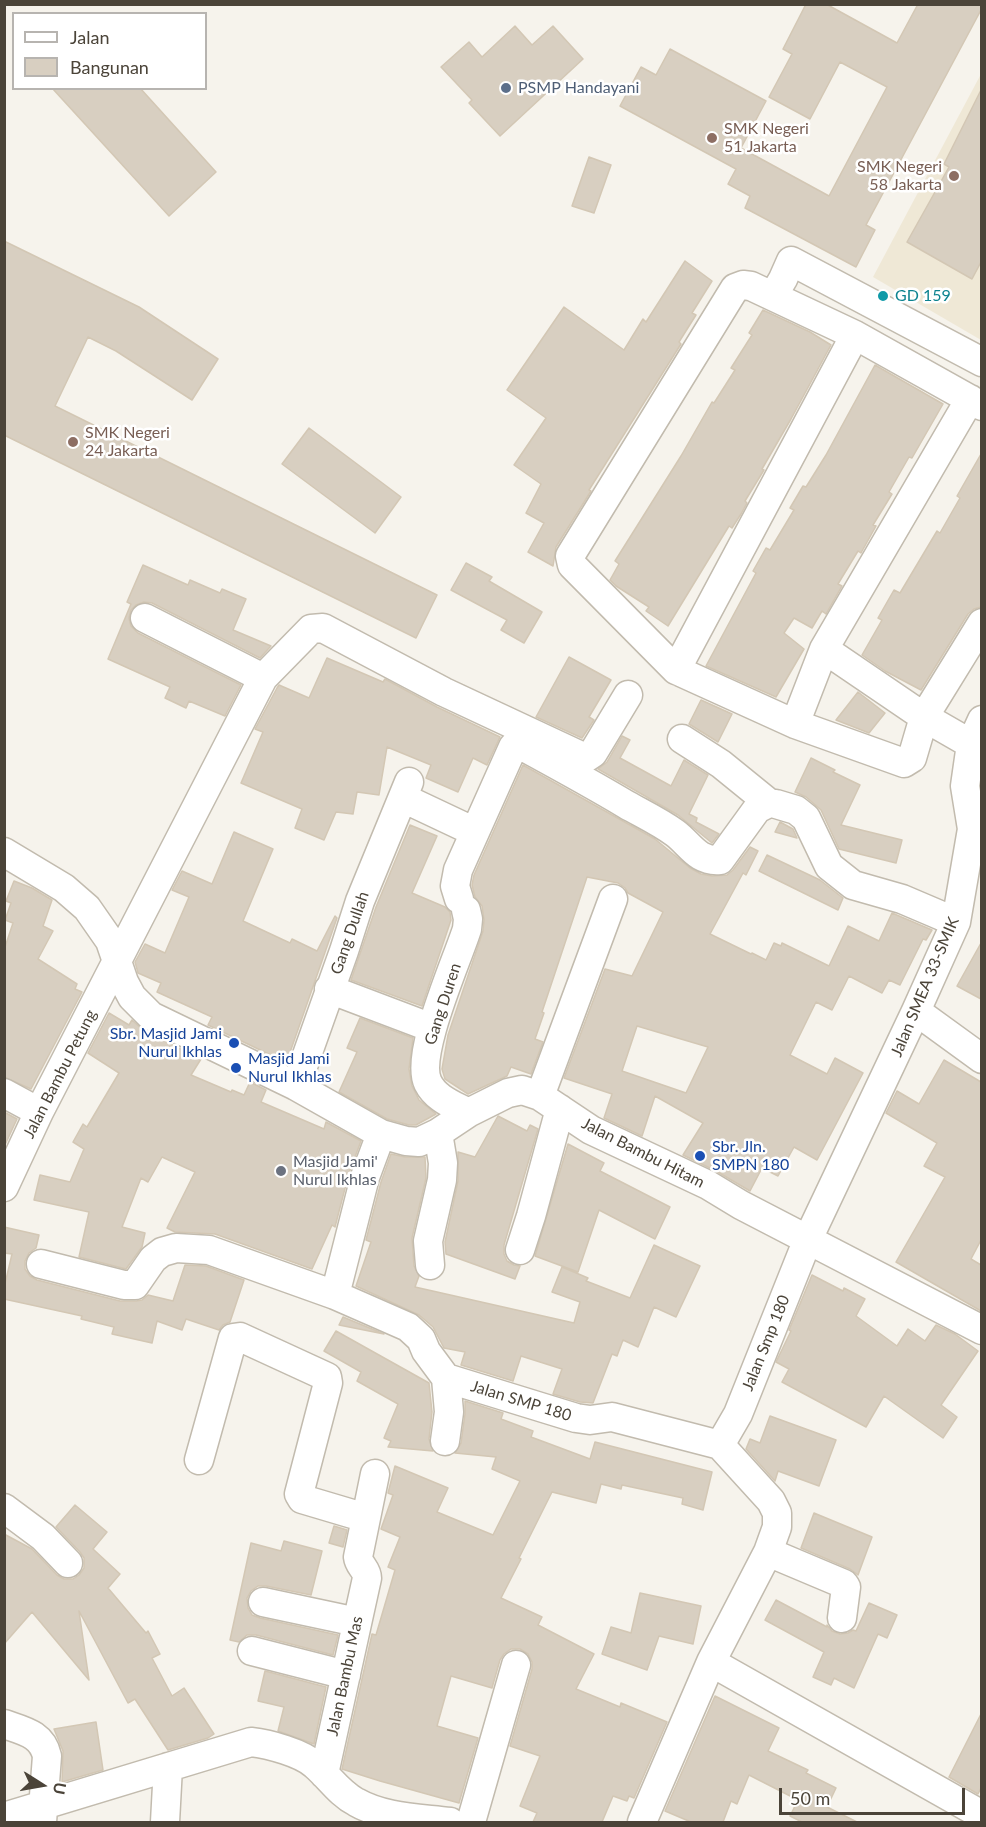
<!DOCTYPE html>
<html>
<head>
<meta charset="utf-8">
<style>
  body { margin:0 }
  #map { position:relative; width:986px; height:1827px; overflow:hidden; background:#f6f3ec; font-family:Lato,sans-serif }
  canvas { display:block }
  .frame { position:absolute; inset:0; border:6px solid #4b4439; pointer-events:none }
  .legend { position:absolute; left:12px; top:12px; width:195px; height:78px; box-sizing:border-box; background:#fff; border:2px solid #b7b4b0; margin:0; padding:8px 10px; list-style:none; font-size:18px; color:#4b4439 }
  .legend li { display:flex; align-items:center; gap:12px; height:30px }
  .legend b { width:30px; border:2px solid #b7b4b0 }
  .north { position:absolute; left:12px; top:1755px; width:60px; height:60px; -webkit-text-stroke:4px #fff; paint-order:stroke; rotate:101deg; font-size:16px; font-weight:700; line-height:24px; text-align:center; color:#4b4439 }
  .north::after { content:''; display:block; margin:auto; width:21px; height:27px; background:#4b4439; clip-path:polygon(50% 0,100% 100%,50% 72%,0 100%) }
  .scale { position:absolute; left:779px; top:1788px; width:186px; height:27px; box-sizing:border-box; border:3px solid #4b4439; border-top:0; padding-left:8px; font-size:18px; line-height:21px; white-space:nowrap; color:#4b4439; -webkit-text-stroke:4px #fff; paint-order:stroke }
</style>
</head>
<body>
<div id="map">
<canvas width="986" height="1827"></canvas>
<div class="frame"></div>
<ul class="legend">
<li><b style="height:8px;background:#fff"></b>Jalan</li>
<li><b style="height:16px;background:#d8cfc1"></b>Bangunan</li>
</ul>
<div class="north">U</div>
<div class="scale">50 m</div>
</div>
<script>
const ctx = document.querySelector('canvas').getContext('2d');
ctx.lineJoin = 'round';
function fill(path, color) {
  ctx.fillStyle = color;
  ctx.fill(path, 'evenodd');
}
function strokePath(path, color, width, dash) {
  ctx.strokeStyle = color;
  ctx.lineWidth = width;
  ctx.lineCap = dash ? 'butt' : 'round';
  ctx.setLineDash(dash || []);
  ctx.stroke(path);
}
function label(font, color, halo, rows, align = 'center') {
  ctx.font = font + ' Lato,sans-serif';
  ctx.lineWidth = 5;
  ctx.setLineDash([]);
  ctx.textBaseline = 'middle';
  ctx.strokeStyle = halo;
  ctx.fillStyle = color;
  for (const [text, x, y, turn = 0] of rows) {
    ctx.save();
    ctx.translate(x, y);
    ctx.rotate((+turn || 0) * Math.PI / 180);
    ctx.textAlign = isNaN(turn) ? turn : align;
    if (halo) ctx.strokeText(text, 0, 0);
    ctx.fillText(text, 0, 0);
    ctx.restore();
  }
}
const education = new Path2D(`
  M981,74V340L873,277Z`);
const building = new Path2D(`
  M806,4H826L897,43L918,4H981V10L866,225L875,230L856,267L745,208L750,196L728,184L736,169L620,106L641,67L656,75L670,49L766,101L741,148L829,196L887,87L840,62L810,119L769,97L792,54L783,49Z
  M515,26L532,45L553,26L583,59L500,136L469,103L472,100L441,67L469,42L482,57Z
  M52,88H140L216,172L169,216Z
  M981,90V262L972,279L907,242L949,167L944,164Z
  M589,157L611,165L594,213L572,206Z
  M4,241L139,307L218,359L192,400L116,351L88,337L55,406L437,595L416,638L4,435Z
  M685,261L712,281L692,313L696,315L679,342L681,344L589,490L591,491L556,547L553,566L528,552L544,523L526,513L541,484L514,465L546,418L507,390L564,307L624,350L643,319L646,322Z
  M763,310L810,332L831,345L791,419L762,469L764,470L745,501L747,503L741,514L732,528L729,526L668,626L646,611L649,607L616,586L610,580L619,564L615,561L681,456L712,402L714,403L735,370L731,368L752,335L749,333Z
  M875,365L943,404L912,458L909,457L889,492L892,494L873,525L876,526L861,553L858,551L838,584L842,586L826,614L822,611L812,628L794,618L784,633L804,649L776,697L706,666L756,573L753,571L766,548L770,550L794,510L790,508L803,486L806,487L826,455Z
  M309,428L401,497L375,533L282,464Z
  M981,454V607L974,609L968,614L921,690L885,671L862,655L882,620L878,618L894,590L900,593L937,531L940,533L960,498L957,496Z
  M466,563L492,577L489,581L542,612L524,643L501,630L507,620L451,590Z
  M143,565L188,585L190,580L220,593L222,589L246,599L233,630L271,646L260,658L152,603L144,602L136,605L131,610L129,618L131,626L138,633L241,685L225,716L189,701L186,708L165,698L170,687L108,659L131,604L127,602Z
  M569,657L611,680L589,717L594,720L582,738L536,717Z
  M327,658L383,682L385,679L437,707L500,737L487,765L473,758L458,792L426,778L431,765L387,747L379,795L357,792L353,814L336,812L324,840L295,828L302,809L241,783L263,732L255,729L277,688L279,685L309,698Z
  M858,692L885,713L869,733L836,720Z
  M701,700L732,714L718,742L689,724Z
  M622,736L630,740L620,758L671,786L684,760L708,775L689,814L697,818L696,822L719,834L712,843L678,815L598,769L607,762Z
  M811,758L835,770L833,772L860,785L841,825L902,840L896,863L839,849L821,810L806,797L795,792Z
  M523,765L655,839L690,868L701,874L712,876L727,875L733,870L750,847L758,851L746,875L743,873L710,934L751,954L752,953L766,960L774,943L781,946L782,943L829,966L848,926L879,941L892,913L932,930L926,940L923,939L900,985L889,980L882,993L849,976L832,1010L816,1002L790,1055L827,1074L835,1058L863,1073L817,1160L794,1147L778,1176L762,1168L750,1191L716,1171L683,1155L703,1123L655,1096L642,1136L604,1118L612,1094L564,1078L605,969L632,976L663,912L628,893L625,888L618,883L587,877L542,1012L544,1013L535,1039L543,1042L531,1074L511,1067L507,1076L468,1094L445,1079L442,1069L448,1035L483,931L484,920L482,906L475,897L472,885L474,875ZM637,1026L708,1047L686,1093L622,1071Z
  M780,822L793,829L797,838L775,832Z
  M410,825L437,836L412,893L445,907L450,912L451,920L422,1006L351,980L376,907Z
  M234,832L273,849L243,921L290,943L292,939L317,951L335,916L337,918L287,1061L279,1057V1059L208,1025L212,1017L157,992L161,983L138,973L135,962L145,944L165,953L189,897L172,890L182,871L212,884Z
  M767,855L820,880L843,898L838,910L759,871Z
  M14,881L32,888L52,900L43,926L53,931L38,959L77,984L75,989L82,992L31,1089L4,1077V950L13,923L5,920L11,903L6,901Z
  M981,943V999L957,986Z
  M109,1013L129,1025L132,1020L144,1031L201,1059L191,1075L231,1092L232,1090L244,1095L250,1082L266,1090L261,1102L324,1129L326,1122L361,1141L349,1173L335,1227L332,1225L312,1269L215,1234L175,1232L167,1228L195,1172L162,1157L148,1182L141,1178L122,1227L145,1233L142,1247L126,1269L79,1257L89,1212L34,1200L40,1175L70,1182L84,1149L73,1142L83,1124L87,1127L119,1073L88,1053Z
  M360,1018L413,1038L409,1069L412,1086L419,1100L436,1114L416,1125H409L387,1119L339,1092L357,1052L347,1048Z
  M944,1060L981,1082V1240L971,1259L981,1265V1311L896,1262L945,1177L924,1166L937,1143L886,1113L897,1091L919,1104Z
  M4,1112L17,1119L4,1147Z
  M498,1116L527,1131L530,1125L538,1129L504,1245V1254L507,1261L514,1265L520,1266L515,1279L446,1254L445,1242L458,1181V1152L475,1157Z
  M568,1144L604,1163L600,1171L670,1207L655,1239L599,1210L578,1272L535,1256Z
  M391,1154L405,1157H425L426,1178L412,1238L414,1266L419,1276L415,1287L574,1323L580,1302L552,1292L562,1267L588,1278L586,1281L630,1298L654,1245L700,1266L676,1317L654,1307L638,1347L623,1340L617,1356L612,1354L593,1403L580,1402L553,1394L562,1369L521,1356L513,1381L461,1365L465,1352L444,1348L433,1327L419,1315L356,1286L371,1242L366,1240L381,1182Z
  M4,1227L39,1235L36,1248L29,1253L25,1261V1269L30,1276L37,1280L120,1301H136L142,1300L148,1295L173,1301L185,1265L206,1266L244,1280L230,1322L223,1325L219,1330L186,1319L182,1330L157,1321L152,1343L112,1334L114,1327L81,1319L82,1316L4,1299V1288L12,1254L4,1253Z
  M812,1275L843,1291L844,1288L865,1299L856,1316L897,1346L908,1329L925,1341L936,1325L955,1334L978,1351L941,1405L957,1417L943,1438L884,1396L866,1427L782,1382L789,1369L776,1362L791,1331L789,1330Z
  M343,1317L384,1334L339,1325Z
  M336,1331L429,1383L432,1412L429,1439L433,1451L388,1447L391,1441L384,1438L398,1404L357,1381L361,1372L324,1351Z
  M465,1401L503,1413L501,1419L533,1431L531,1437L590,1459L595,1442L712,1472L703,1510L682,1504L683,1498L622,1485L621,1489L601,1484L596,1503L552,1492L519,1558L521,1559L501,1598L542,1617L538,1625L594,1654L576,1689L620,1707L621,1703L667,1722L634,1798L629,1796L627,1801L613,1796L602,1822H533L537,1813L520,1806L540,1756L510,1746L532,1669V1662L528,1654L520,1649H511L504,1654L500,1660L492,1688L451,1676L437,1726L478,1738L459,1803L380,1781L342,1769L372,1634L376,1635L395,1570L388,1567L400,1537L381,1529L393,1495L388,1493L395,1466L448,1488L437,1512L493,1535L520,1481L492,1469L496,1457L455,1453L461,1443L465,1414Z
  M770,1416L836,1440L819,1486L778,1471L775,1481L746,1449L750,1439L760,1443Z
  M75,1505L107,1532L93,1549L120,1574L108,1588L146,1633L148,1631L160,1654L152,1658L172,1696L184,1688L214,1734L208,1738L168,1750L135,1699L128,1703L79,1611L89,1680L32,1612L4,1644V1534L32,1549L57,1575L64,1579H73L79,1575L84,1568V1558L80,1552L56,1527Z
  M814,1513L872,1537L858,1575L850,1569L801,1548Z
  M334,1526L347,1530L343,1547L329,1543Z
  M284,1541L322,1551L311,1595L266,1586H258L251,1591L247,1598L248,1608L252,1615L260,1618L338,1635L333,1655L256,1635H247L239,1642L230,1640L251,1543L281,1551Z
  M640,1593L701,1606L693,1644L659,1636L647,1670L602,1654L611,1627L631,1633Z
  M776,1600L827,1627V1625L832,1631L840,1634L848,1633L853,1630L856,1631L869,1603L897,1615L887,1638L878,1634L854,1688L834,1678L831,1685L813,1677L824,1652L765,1620Z
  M265,1671L326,1687L314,1744L278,1731L284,1707L258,1701Z
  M715,1696L779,1728L768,1751L808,1770L806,1773L836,1788L827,1807L857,1822H802L790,1816L798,1800L749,1775L737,1804L731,1801L723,1822H691L665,1811Z
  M981,1714V1788L978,1794L949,1777Z
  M96,1722L103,1770L62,1782L63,1751L54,1729Z`);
const street = new Path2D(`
  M773,296L783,279L791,261L982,362
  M982,406L855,335L751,286L743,285L735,288L570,556L572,565L676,670L795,724L904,763L912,758L924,717L982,623
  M145,618L263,678
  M824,649L924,717L971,744
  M676,670L855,335
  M795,724L824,649L970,399
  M682,739L721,764L769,803
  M403,798L475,832
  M4,852L64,888L87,908L110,941L124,982L132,997L151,1016L296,1086L381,1134L406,1141L419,1142L438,1133L468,1113L508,1093L522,1090L540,1096L591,1130L708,1185L741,1205L982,1330
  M459,899L455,886L458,870L513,747L516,744L522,746C557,765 592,784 627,805C643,814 660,822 675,833C690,844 697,862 720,860L757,809L769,803L776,804L796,810L806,818L829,866L853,885L902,899L956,922
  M466,910L468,919L467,929C457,961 414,1055 428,1083C436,1099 454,1105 468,1113
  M329,989L432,1028
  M916,1011L982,1059
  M296,1086L344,951L360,901L409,782
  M4,1093L39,1112
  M540,1096L613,899
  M4,1187L39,1112L263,678L311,629L323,628L444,692L581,756L587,757L593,753L628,695
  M520,1250L531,1216L560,1109
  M41,1264L124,1285H135L153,1259L162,1252L176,1248L209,1250L335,1295L408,1327L421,1339L426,1351L446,1378L576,1418L590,1420L612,1417L720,1445L771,1501L777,1513V1527L768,1552L711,1662L982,1815
  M430,1265L428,1241L442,1180L443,1163L438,1133
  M335,1295L365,1177L381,1134
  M445,1441L449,1412L446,1378
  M720,1445L738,1414L808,1239L916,1011L956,922L972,829L965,786L971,744L982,720
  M199,1460L233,1338L240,1337L327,1377L328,1383L299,1494L302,1499L366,1518L358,1557C359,1566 367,1569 367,1578L324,1774
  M4,1508L43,1537L68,1563
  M366,1518L375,1474
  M768,1552L844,1584L846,1587L842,1618
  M263,1602L357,1622
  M252,1651L346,1675
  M4,1724C24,1731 42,1734 47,1756L42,1822
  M4,1817L251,1742C269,1744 302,1753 315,1765C329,1777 340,1794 356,1802C384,1818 418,1818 450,1822
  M165,1822L168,1767
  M471,1822L516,1665
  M642,1822L711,1662`);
const markers = [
  [506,88,6,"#5c6f8a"],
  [712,138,6,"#8d6e63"],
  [954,176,6,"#8d6e63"],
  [883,296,6,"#0f9aa8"],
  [73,442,6,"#8d6e63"],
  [234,1043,6,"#1a4fb4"],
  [236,1068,6,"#1a4fb4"],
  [700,1156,6,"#1a4fb4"],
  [281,1171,6,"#6b7280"]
];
const serviceNames = [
  ["PSMP Handayani",518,88]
];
const educationNames = [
  ["SMK Negeri",724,129],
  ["51 Jakarta",724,147],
  ["SMK Negeri",942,167,"right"],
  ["58 Jakarta",942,185,"right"],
  ["SMK Negeri",85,433],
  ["24 Jakarta",85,451]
];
const cultureNames = [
  ["GD 159",895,296]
];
const streetNames = [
  ["Gang Dullah",350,933,-71],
  ["Jalan SMEA 33-SMIK",925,987,-67],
  ["Gang Duren",443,1004,-72],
  ["Jalan Bambu Petung",60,1074,-63],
  ["Jalan Bambu Hitam",643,1153,27],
  ["Jalan Smp 180",766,1343,-68],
  ["Jalan SMP 180",521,1401,17],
  ["Jalan Bambu Mas",345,1676,-78]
];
const transitNames = [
  ["Sbr. Masjid Jami",222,1034,"right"],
  ["Nurul Ikhlas",222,1052,"right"],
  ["Masjid Jami",248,1059],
  ["Nurul Ikhlas",248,1077],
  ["Sbr. Jln.",712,1147],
  ["SMPN 180",712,1165]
];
const worshipNames = [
  ["Masjid Jami'",293,1162],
  ["Nurul Ikhlas",293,1180]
];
fill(education, '#efe8d6');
fill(building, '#d8cfc1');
strokePath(building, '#d3c7b4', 1.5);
strokePath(street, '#c2bbae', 31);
strokePath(street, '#fff', 28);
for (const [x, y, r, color] of markers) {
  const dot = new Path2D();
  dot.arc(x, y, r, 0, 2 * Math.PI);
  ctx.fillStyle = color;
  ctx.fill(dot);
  strokePath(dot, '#fff', 2);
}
label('16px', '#4e5e75', '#fff', serviceNames, 'left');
label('16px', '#785e54', '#fff', educationNames, 'left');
label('16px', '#0d838f', '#fff', cultureNames, 'left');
label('16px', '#4b4439', '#fff', streetNames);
label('16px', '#164399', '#fff', transitNames, 'left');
label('16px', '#5b616d', '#fff', worshipNames, 'left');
</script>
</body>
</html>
